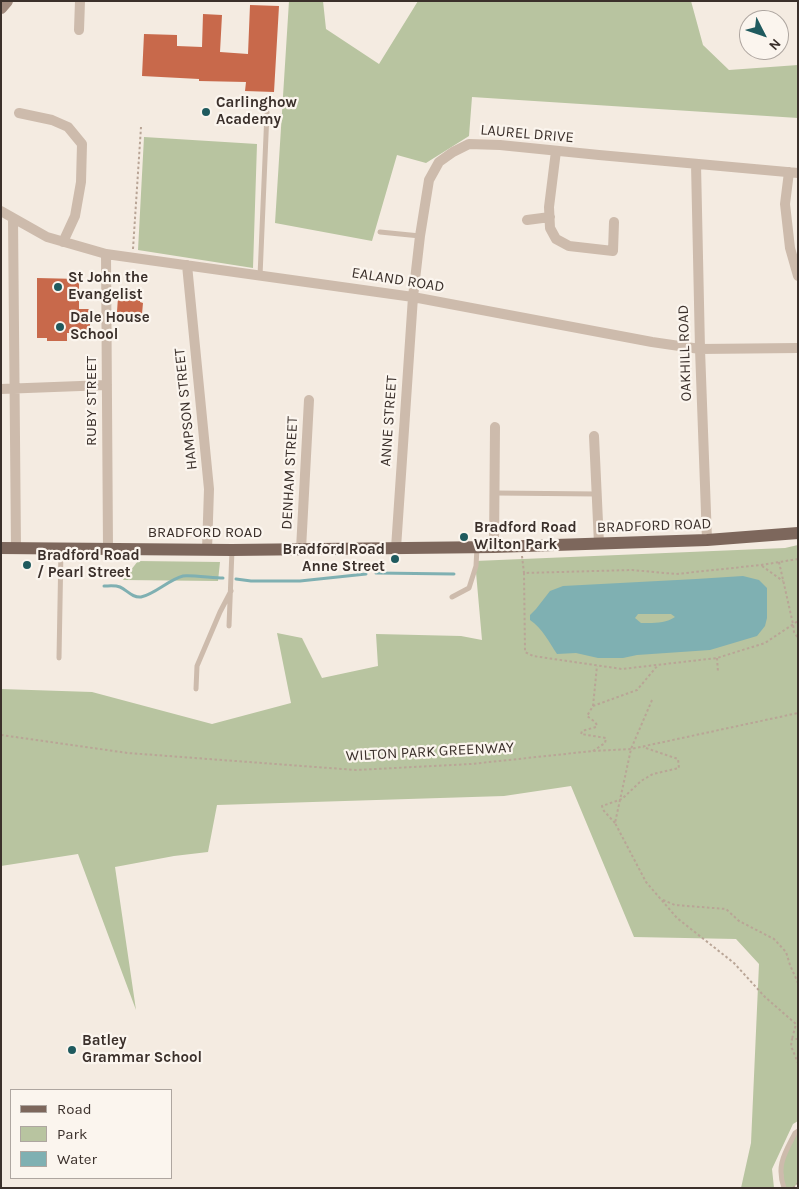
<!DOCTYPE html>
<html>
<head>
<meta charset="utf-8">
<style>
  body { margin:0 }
  #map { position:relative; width:799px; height:1189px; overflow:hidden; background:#f4ebe1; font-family:Karla,sans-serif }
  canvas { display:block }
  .frame { position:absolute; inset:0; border:2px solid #3b302b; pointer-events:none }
  .legend { position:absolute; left:10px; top:1089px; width:162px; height:90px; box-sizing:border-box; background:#fbf5ee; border:1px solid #aea6a0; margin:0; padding:6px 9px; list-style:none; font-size:15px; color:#3b302b }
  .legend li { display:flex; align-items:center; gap:10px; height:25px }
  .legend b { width:25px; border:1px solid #aea6a0 }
  .north { position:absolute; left:739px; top:10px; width:50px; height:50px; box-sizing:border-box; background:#fbf5ee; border:1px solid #aea6a0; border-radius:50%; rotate:131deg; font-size:14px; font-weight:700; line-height:20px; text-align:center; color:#3b302b }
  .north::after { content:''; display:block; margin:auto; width:18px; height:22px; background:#1f5a5e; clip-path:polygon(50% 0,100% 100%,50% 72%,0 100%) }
</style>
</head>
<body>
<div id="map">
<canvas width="799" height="1189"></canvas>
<div class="frame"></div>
<ul class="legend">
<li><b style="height:6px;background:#7d675c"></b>Road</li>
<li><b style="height:14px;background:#b8c4a0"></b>Park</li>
<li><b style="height:14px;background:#7fb0b2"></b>Water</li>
</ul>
<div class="north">N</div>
</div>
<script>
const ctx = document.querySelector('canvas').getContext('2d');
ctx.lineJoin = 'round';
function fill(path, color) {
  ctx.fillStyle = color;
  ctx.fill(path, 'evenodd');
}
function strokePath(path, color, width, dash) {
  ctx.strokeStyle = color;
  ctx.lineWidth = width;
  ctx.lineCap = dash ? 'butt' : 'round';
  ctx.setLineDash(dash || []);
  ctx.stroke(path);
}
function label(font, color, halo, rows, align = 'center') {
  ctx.font = font + ' Karla,sans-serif';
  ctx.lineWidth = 4.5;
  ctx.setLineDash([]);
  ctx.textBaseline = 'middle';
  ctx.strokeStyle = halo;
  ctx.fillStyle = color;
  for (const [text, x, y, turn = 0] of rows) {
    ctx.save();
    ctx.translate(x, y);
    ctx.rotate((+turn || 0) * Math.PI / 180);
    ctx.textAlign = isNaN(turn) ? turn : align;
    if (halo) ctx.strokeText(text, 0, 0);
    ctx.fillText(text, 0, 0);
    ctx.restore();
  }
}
const green = new Path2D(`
  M289,1H323L326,29L379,64L418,1H691L703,45L729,70L798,65V118L472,97L469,136L426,163L397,155L372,241L275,223Z
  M144,137L257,144L253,268L138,250Z
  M798,545V1121L793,1124L772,1169L774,1188H741L751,1143L759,964L736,939L634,937L571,786L504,796L217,805L208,852L174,856L115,867L136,1010L78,854L1,866V689L92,692L212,724L291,703L277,633L302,638L322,678L378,666L376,634L461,636L482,640L475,561L785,548Z
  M138,561L220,562L218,581L123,580Z
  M798,1131V1183L793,1188H784L782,1159Z`);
const water = new Path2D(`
  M743,576L759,580L767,588V618L765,626L757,636L710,650L637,655L623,658H598L576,653L557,654C549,642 542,628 530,620V615L536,609L550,591L563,586L696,579ZM638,614H671L675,617C665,624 652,623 641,623L635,618Z`);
const stream = new Path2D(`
  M376,573L454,574
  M236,579L251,581H300L366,574
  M104,586C109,586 115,585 120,587C127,590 132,598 141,597C155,594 168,580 183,576C191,575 214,578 223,578`);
const building = new Path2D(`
  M250,5L279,6L274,92L245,91L246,82L199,81V79L142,76L144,34L177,35V46L202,47L203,14L222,15L220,52L248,54Z
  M37,278L79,279V309H90V333H67V341H47V338H37Z
  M128,289L141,290L140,302L143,303L142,314L117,312L118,297L128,298Z`);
const path = new Path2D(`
  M133,249L141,127
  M522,556L524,573
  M798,559L761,565L676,574L632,570L524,573L525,652L533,656L622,669L717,658L765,643L798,621
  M779,562L793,624L794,632L798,638
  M762,566L783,581
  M717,658L718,672
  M652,700L631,749L615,823L646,882L677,918L734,963L765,997L796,1024L792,1039
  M593,706L597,666
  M1,735L128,753L356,770L471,764L593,751L631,749L798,713
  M593,751L605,743L606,738L581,734L582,731L596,727L597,725L595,722L587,716L593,706L637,690L658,665
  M615,823L604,811L602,806L622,799L641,781L653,774L679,768L678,759L643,747
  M663,900L675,905L726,909L739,921L774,939L786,952L790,965L798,983
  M798,1039H792L791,1046L798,1063
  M793,1188L798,1183`);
const lane = new Path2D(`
  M380,232L420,236
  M260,276L267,112
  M495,493L597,494
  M452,597L469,588L476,566L477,548
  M229,626L232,550
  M59,658L61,549
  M196,689L197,666L220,612L231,591
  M784,1188C776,1165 785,1153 795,1133L798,1131`);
const street = new Path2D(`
  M79,30L80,1
  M19,113L52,120L68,127L82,144L81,182L75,216L63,242
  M556,151L549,207L550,228L556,239L569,246L613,251L614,222
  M696,164L700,349L707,540
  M789,172L785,204L790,248L798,276
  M1,211L47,237L106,254L413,297L652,342L700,349L798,348
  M13,218L16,548
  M527,220L550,217
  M106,254L108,549
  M187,265L209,489L207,550
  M1,389L107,385
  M594,436L599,544
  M494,547L495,427
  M396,548L413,297L420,236L429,180L439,162L453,152L469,144L500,145L599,155L798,173
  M301,549L309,400`);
const secondary = new Path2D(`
  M1,8L7,1`);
const primary = new Path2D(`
  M1,548L232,550L494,547L707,540L798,533`);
const markers = [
  [206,112,5,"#1f5a5e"],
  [58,287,5,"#1f5a5e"],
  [60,327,5,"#1f5a5e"],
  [464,537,5,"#1f5a5e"],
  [395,559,5,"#1f5a5e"],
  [27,565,5,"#1f5a5e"],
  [72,1050,5,"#1f5a5e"]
];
const poiNames = [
  ["Carlinghow",216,103],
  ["Academy",216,120],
  ["St John the",68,278],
  ["Evangelist",68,295],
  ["Dale House",70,318],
  ["School",70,335],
  ["Bradford Road",474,528],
  ["Wilton Park",474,545],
  ["Bradford Road",385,550,"right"],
  ["Anne Street",385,567,"right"],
  ["Bradford Road",37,556],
  ["/ Pearl Street",37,573],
  ["Batley",82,1041],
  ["Grammar School",82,1058]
];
const streetNames = [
  ["LAUREL DRIVE",527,134,5],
  ["EALAND ROAD",398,280,9],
  ["OAKHILL ROAD",685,353,-92],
  ["RUBY STREET",92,401,-90],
  ["HAMPSON STREET",186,409,-96],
  ["ANNE STREET",389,421,-86],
  ["DENHAM STREET",290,473,-87],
  ["BRADFORD ROAD",654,526,-2],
  ["BRADFORD ROAD",205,533],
  ["WILTON PARK GREENWAY",430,752,-3]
];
fill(green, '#b8c4a0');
fill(water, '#7fb0b2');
strokePath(stream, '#7fb0b2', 3);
fill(building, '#c8694b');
strokePath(path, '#b9a596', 2, [2.5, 2.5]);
strokePath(lane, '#cdbbac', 5);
strokePath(street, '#cdbbac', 10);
strokePath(secondary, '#a18a7d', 12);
strokePath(primary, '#7d675c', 12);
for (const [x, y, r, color] of markers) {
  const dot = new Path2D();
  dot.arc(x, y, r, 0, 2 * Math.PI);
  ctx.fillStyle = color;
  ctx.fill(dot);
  strokePath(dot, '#fbf5ee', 2);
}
label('bold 15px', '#3b302b', '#fbf5ee', poiNames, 'left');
label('15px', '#3b302b', '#fbf5ee', streetNames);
</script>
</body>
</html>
